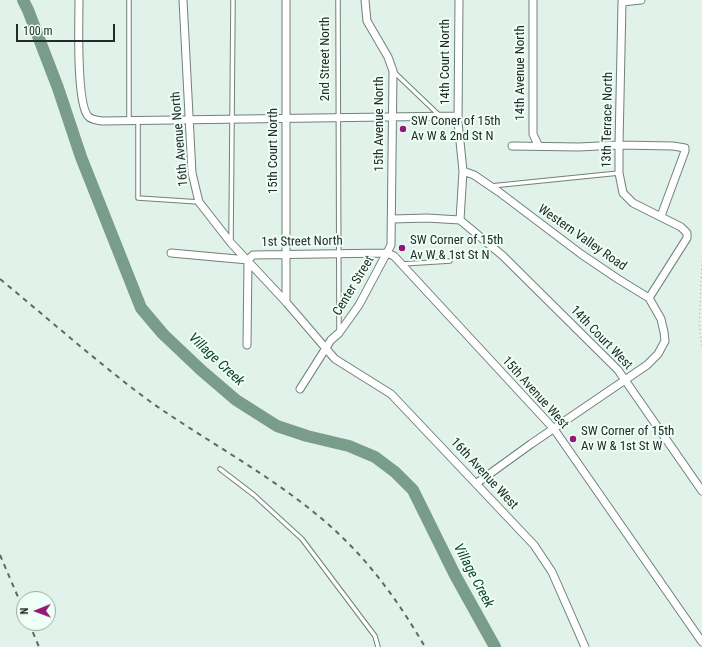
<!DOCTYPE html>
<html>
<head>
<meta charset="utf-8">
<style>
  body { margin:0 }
  #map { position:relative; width:702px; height:647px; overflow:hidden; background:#e0f2e9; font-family:"Roboto Condensed",sans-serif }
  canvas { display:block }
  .north { position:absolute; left:16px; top:591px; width:40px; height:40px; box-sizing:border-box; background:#edfff6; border:1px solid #9daaa4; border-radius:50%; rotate:269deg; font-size:11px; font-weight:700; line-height:16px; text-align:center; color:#252b28 }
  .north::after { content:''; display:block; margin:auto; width:14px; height:18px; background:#921874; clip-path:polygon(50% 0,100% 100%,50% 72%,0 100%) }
  .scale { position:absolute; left:16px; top:24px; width:99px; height:18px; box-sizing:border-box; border:2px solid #252b28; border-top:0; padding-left:5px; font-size:12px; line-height:14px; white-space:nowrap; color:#252b28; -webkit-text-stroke:3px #edfff6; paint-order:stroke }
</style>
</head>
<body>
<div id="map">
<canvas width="702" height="647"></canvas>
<div class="north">N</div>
<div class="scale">100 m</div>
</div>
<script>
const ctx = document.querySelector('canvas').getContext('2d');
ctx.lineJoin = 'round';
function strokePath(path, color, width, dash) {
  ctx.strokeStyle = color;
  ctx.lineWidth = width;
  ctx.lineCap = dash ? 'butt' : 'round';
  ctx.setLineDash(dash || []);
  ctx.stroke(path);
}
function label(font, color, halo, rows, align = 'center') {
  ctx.font = font + ' "Roboto Condensed",sans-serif';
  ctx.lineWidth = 4;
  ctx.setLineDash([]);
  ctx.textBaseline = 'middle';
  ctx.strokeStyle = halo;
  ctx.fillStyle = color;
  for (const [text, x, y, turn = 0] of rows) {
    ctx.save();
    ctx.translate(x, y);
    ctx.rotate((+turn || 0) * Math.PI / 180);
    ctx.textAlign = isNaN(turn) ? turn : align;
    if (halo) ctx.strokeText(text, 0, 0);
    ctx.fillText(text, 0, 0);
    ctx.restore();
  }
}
const river = new Path2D(`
  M23,0L28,10L58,88L81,157L141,308L163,334L201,370L236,400L277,426L307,436L349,446L375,457L395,472L413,490L455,575L495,647`);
const path = new Path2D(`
  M702,261L699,323L702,348`);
const service = new Path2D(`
  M338,0L339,330
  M394,72L440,116
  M129,120V0
  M138,120V198L199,202
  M491,186L619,173
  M231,241L233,0
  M402,264L450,261
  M220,469L254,495L302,539L375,636L378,647`);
const minor = new Path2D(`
  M79,0C79,21 76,102 88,116C91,120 97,120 102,121L458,116
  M183,0L192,173L199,202L231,243L286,302L335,359L391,394L534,545L552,572L585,647
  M459,0L458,122L463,171L460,220
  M533,0V134L538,145
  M641,0L622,2L619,145V173L623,193L633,203L681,227L687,233V238L649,298
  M512,146L579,147L619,145L673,146L685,148V151L661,216
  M463,171L474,175L499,192L581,254L618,279L649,298L661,319L664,332L665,341L658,354L647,365L531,444L477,483
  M392,219L427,218L460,220
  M460,220L503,256L618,370L702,491
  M171,253L248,260L253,255L387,253L394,256L554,429L702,642
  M286,302V0
  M247,345L248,260
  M300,389L331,340L339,333L359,305L391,245L393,71L388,57L367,21L365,0`);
const rail = new Path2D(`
  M0,279C29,303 57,327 86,351C108,369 131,388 155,405C217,448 287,484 342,537C375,569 402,607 425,647
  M0,555L24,611
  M29,623L39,647`);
const markers = [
  [403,129,4,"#921874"],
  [402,248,4,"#921874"],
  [573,439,4,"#921874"]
];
const streetNames = [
  ["2nd Street North",326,59,-90],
  ["14th Court North",446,62,-90],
  ["14th Avenue North",521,73,-90],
  ["13th Terrace North",608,120,-89],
  ["15th Avenue North",380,124,-90],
  ["16th Avenue North",180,139,-95],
  ["15th Court North",274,151,-90],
  ["Western Valley Road",582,238,35],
  ["1st Street North",302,242,-1],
  ["Center Street",354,286,-59],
  ["14th Court West",601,338,46],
  ["15th Avenue West",535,393,48],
  ["16th Avenue West",484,474,47]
];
const poiNames = [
  ["SW Coner of 15th",411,122],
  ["Av W & 2nd St N",411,137],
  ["SW Corner of 15th",410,241],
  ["Av W & 1st St N",410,256],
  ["SW Corner of 15th",581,432],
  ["Av W & 1st St W",581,447]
];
const waterNames = [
  ["Village Creek",216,360,43],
  ["Village Creek",473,576,62]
];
strokePath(river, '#799c8b', 12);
strokePath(service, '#728179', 5.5);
strokePath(minor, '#728179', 9);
strokePath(path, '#98a59e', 1, [1, 3]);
strokePath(service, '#fff', 3.5);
strokePath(minor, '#fff', 7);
strokePath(rail, '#5f6964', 2, [5, 5]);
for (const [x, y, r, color] of markers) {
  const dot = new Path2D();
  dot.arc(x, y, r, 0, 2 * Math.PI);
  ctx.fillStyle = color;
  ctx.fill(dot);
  strokePath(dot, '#edfff6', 1.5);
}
label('13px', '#252b28', '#edfff6', streetNames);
label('13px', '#252b28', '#edfff6', poiNames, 'left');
label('italic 14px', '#10402e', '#edfff6', waterNames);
</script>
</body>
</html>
